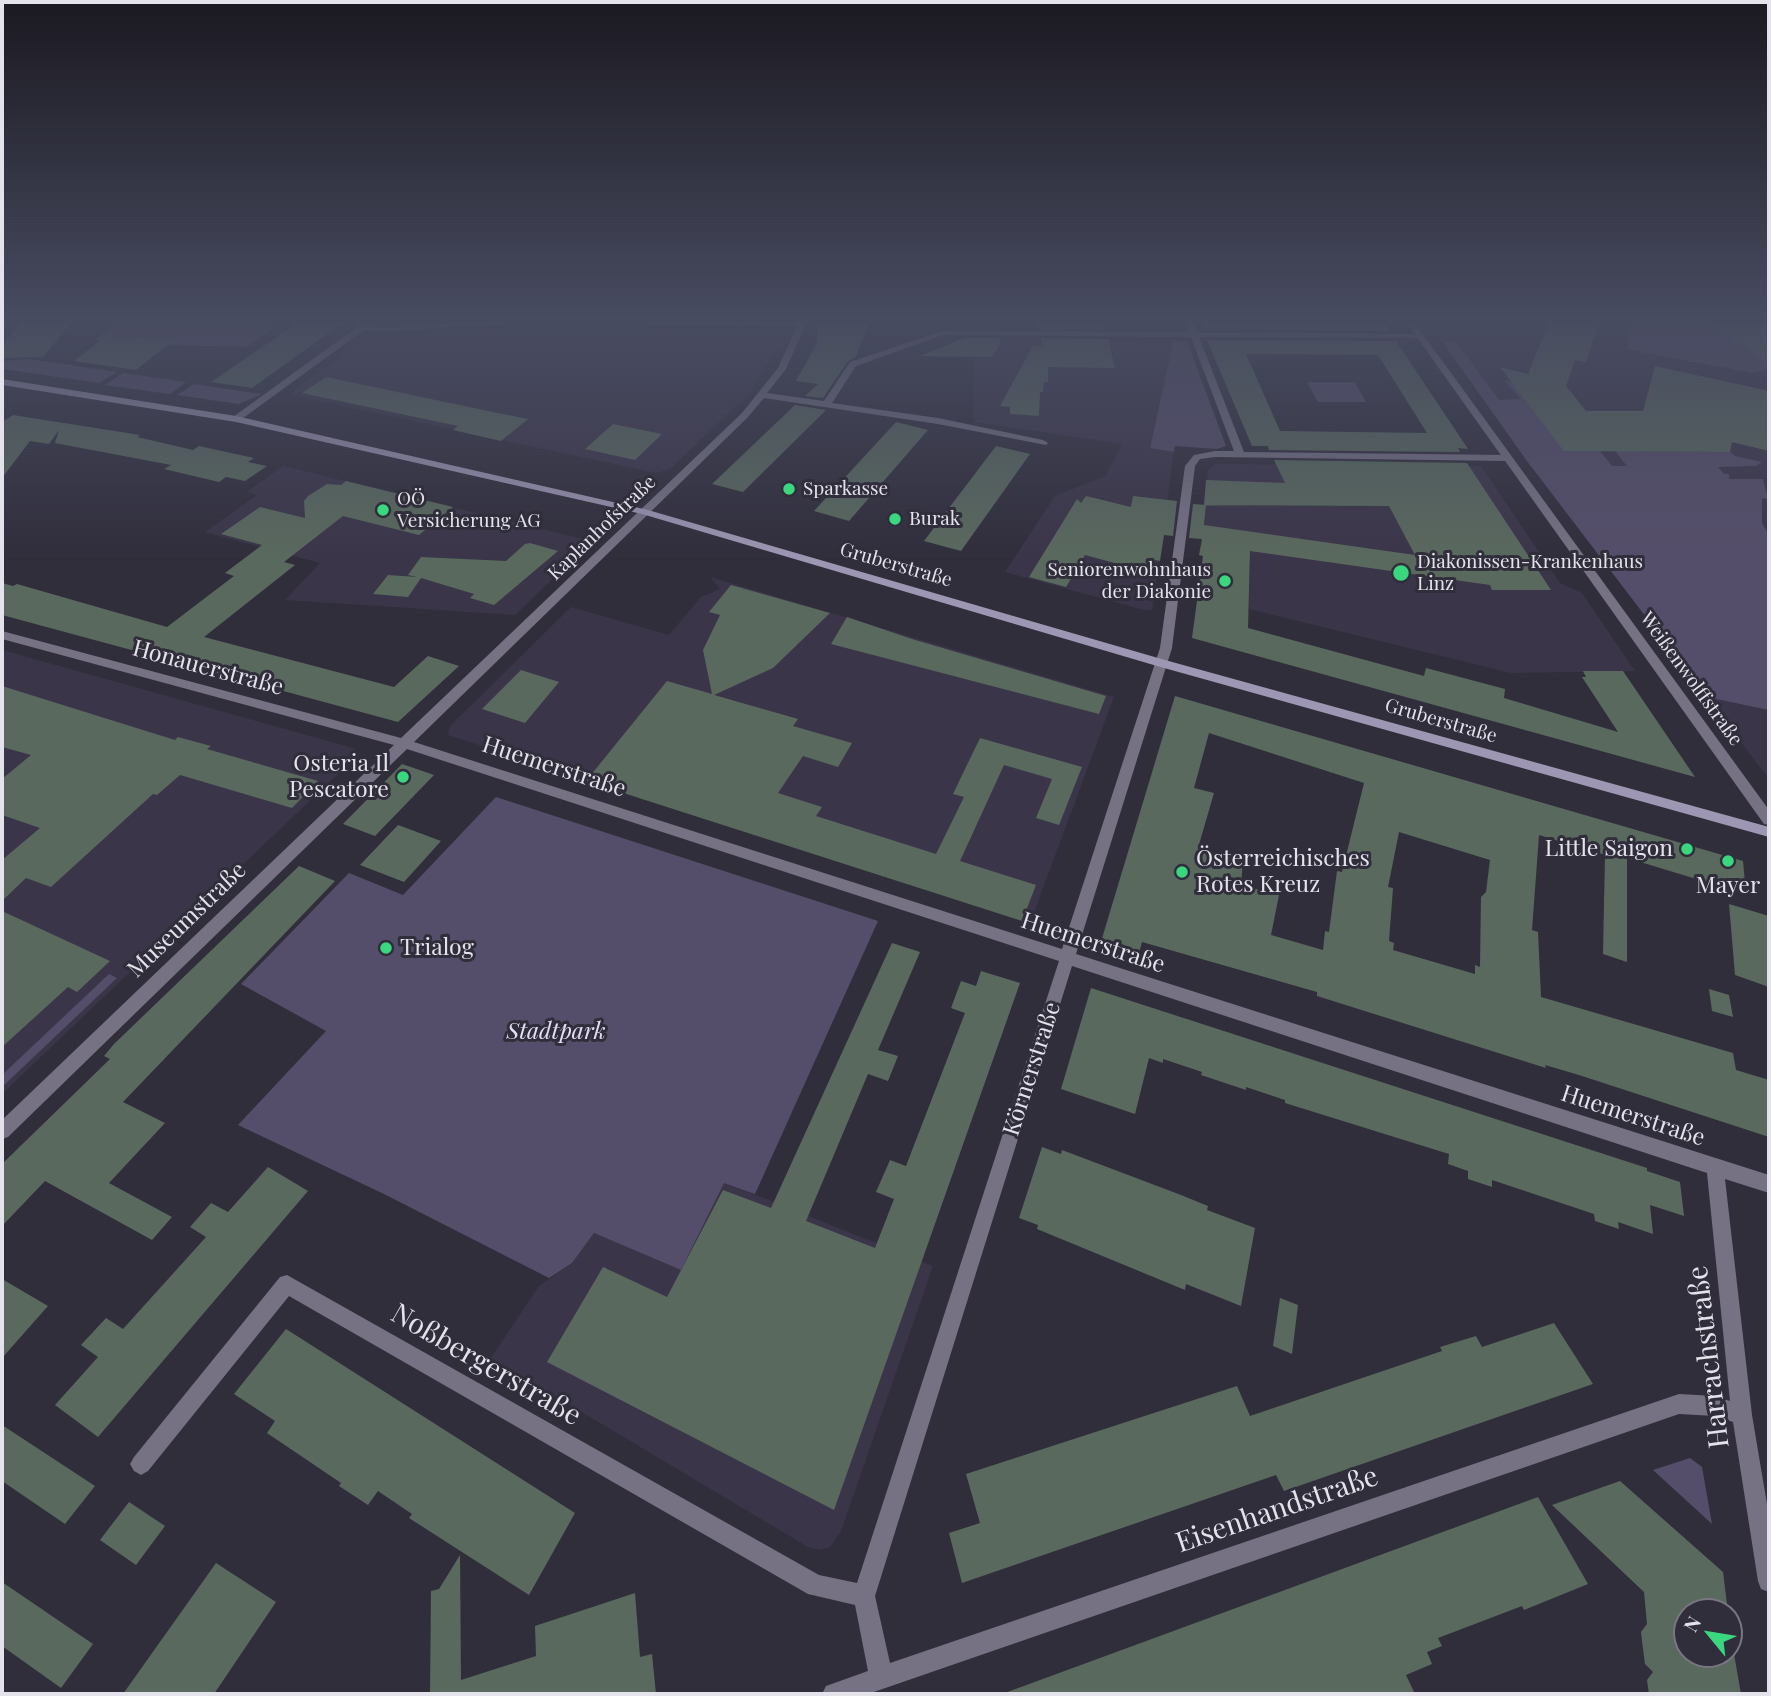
<!DOCTYPE html>
<html>
<head>
<meta charset="utf-8">
<style>
  body { margin:0 }
  #map { position:relative; width:1771px; height:1696px; overflow:hidden; background:#312e3c; font-family:"Playfair Display",serif }
  canvas { display:block }
  .frame { position:absolute; inset:0; border:4px solid #e4e2eb; pointer-events:none }
  .north { position:absolute; left:1673px; top:1598px; width:70px; height:70px; box-sizing:border-box; background:#312e3c; border:2px solid #797682; border-radius:50%; rotate:300deg; font-size:19px; font-weight:700; line-height:28px; text-align:center; color:#e4e2eb }
  .north::after { content:''; display:block; margin:auto; width:24px; height:32px; background:#3ad77f; clip-path:polygon(50% 0,100% 100%,50% 72%,0 100%) }
</style>
</head>
<body>
<div id="map">
<canvas width="1771" height="1696"></canvas>
<div class="frame"></div>
<div class="north">N</div>
</div>
<script>
const ctx = document.querySelector('canvas').getContext('2d');
ctx.lineJoin = 'round';
function fill(path, color) {
  ctx.fillStyle = color;
  ctx.fill(path, 'evenodd');
}
function strokePath(path, color, width, dash) {
  ctx.strokeStyle = color;
  ctx.lineWidth = width;
  ctx.lineCap = dash ? 'butt' : 'round';
  ctx.setLineDash(dash || []);
  ctx.stroke(path);
}
function label(font, color, halo, rows, align = 'center') {
  ctx.font = font + ' "Playfair Display",serif';
  ctx.lineWidth = 6;
  ctx.setLineDash([]);
  ctx.textBaseline = 'middle';
  ctx.strokeStyle = halo;
  ctx.fillStyle = color;
  for (const [text, x, y, turn = 0] of rows) {
    ctx.save();
    ctx.translate(x, y);
    ctx.rotate((+turn || 0) * Math.PI / 180);
    ctx.textAlign = isNaN(turn) ? turn : align;
    if (halo) ctx.strokeText(text, 0, 0);
    ctx.fillText(text, 0, 0);
    ctx.restore();
  }
}
const built = new Path2D(`
  M1428,322H1769V779L1527,461Z
  M527,327L767,329L778,331L783,338L750,393L670,469L656,473L293,395L295,389L367,338Z
  M973,339L1173,342L1150,447L1174,452L1152,610H1144L1005,572L1055,496L1106,476L1122,444L974,422Z
  M1216,464L1481,466L1560,583L1582,593L1635,671L1511,673L1249,609L1250,562L1203,556L1208,470Z
  M283,466L583,539L589,544L515,615L285,600L320,563L205,532L257,495L247,492Z
  M710,577L1114,697L1030,923L448,735L450,726L571,607L669,635L701,597L720,589Z
  M2,650L353,748L359,754L2,1094Z
  M724,1182L933,1266L841,1531L830,1547L819,1550L808,1547L491,1358L539,1286L572,1263L594,1233L681,1270Z`);
const green = new Path2D(`
  M115,322H283L247,347L103,343L95,340Z
  M1632,322H1712V326L1719,328L1769,324V369L1754,373L1630,350L1627,348Z
  M1187,341L1226,446L1217,449L1175,446L1174,452L1150,448L1173,342Z
  M1442,341L1458,344L1499,400L1521,399L1504,380L1532,386L1564,451H1600L1612,466H1627L1615,451L1730,452L1735,456L1762,462L1756,466L1718,467L1724,474H1729V479H1763L1766,492L1769,493V499L1762,498V523L1769,535V710L1707,697L1527,461Z
  M29,359L117,372L99,383L2,369V361Z
  M123,373L186,382L170,394L105,385Z
  M1307,382H1355L1366,402H1318Z
  M194,384L261,394H262L239,404L177,395Z
  M496,797L878,921L755,1194L724,1183L681,1270L594,1233L572,1263L549,1278L384,1194L238,1125L326,1031L241,984L349,873L403,895Z
  M109,974L117,978L2,1087V1075Z
  M1690,1458L1702,1467L1712,1524L1653,1470Z`);
const building = new Path2D(`
  M22,322H72L43,357L2,358V345Z
  M299,322H344L252,388L211,382Z
  M830,322H869L856,357L848,361L823,398L805,396L818,384L796,381L816,345L818,325H830Z
  M1038,322H1104L1106,329H1039Z
  M1200,322H1383L1389,331L1203,329Z
  M1549,322H1599L1586,362L1575,360L1566,386L1586,411H1643L1655,366L1769,391V451L1732,442L1730,452L1564,451L1500,367L1528,374Z
  M1707,322H1765L1769,363Z
  M106,336L174,340L136,370L74,361Z
  M964,338H999L1000,344L992,357L920,356Z
  M1041,338L1108,339L1115,368L1048,367V382H1044L1043,392H1040L1039,416L1010,414V407L1000,406L1033,346H1042Z
  M1207,340L1396,341L1468,449L1458,448L1460,452L1269,450L1268,446H1252ZM1246,354L1378,355L1427,433L1280,431Z
  M326,377L493,412L528,419L501,441L453,430L458,426L302,393Z
  M795,405L826,410L743,492L712,484Z
  M13,415L140,435L137,437L193,450L199,446L254,458L248,462L267,466L245,481L226,477L219,482L164,469L171,465L55,443L59,430L49,444L30,441L2,478V422Z
  M896,422L928,430L849,521L814,511Z
  M613,424L662,434L635,460L585,449Z
  M996,446L1030,454L961,551L924,541Z
  M1274,460L1467,463L1551,590H1492L1490,585L1250,551L1248,628L1424,676L1426,668L1505,689L1504,698L1618,732L1582,677H1586L1583,671H1623L1695,777L1192,638L1203,556L1199,555L1202,539L1189,538L1193,504L1206,505L1204,525L1415,555L1389,506L1204,505L1206,480L1285,483Z
  M346,481L453,507L419,535L343,516L284,562L295,565L204,637L394,687L428,656L459,666L398,722L2,615V583L13,586L17,584L167,627L234,576L225,573L262,545L221,534L260,507L305,518L304,501L308,496L327,484L341,485Z
  M1086,496L1131,507L1133,496L1177,501L1173,536L1164,535L1160,561L1155,560L1148,572L1085,555L1066,587L1029,577L1077,499L1081,503Z
  M530,543L558,551L494,605L470,598L474,594L421,578L408,597L373,594L388,575L417,577L408,575L421,557L506,561L525,544Z
  M731,585L830,613L773,668L714,695L798,719L793,726L852,743L838,767L803,756L778,793L822,807L816,816L936,854L964,797L953,794L980,738L1082,767L1059,825L1036,818L1052,779L1004,765L960,861L1036,885L1022,921L586,781L667,681L712,694L703,650L720,615L709,612Z
  M847,617L912,639L1106,696L1099,714L831,644Z
  M521,670L559,682L525,723L482,709Z
  M2,686L175,740L178,737L211,746L207,749L318,781L292,808L180,775L157,795L153,794L51,887L26,878L2,901V860L40,828L2,815V779L31,755L2,747Z
  M1175,696L1743,861L1746,894L1627,858V962L1603,954L1605,855L1539,835L1532,930L1538,932L1541,997L1733,1053L1736,1070L1769,1080V1137L1579,1075L1545,1065L1546,1068L1317,996V992L1142,942L1138,957L1100,945ZM1209,733L1364,783L1342,872L1337,871L1329,932L1325,931L1323,950L1271,935L1279,895L1241,885L1243,860L1198,848L1214,793L1194,788ZM1399,832L1490,860L1486,892L1481,897L1480,967L1475,965V974L1393,950L1394,943L1389,941L1393,888L1388,887Z
  M402,764L434,775L375,836L343,824Z
  M398,825L441,841L404,882L360,865Z
  M299,866L335,881L123,1102L165,1123L109,1183L172,1217L152,1240L45,1181L2,1226V1164L110,1059L104,1056L114,1044Z
  M1729,904L1769,916V987L1735,975Z
  M2,911L110,961L77,992L68,987L2,1047Z
  M892,943L920,952L878,1050L898,1056L888,1081L868,1074L806,1221L875,1248L894,1199L876,1192L890,1160L906,1166L965,1013L951,1008L961,981L976,986L981,971L1020,983L834,1510L547,1362L603,1267L667,1297L723,1190L771,1208Z
  M1091,988L1647,1168V1171L1680,1182L1684,1216L1650,1205L1653,1234L1618,1222L1619,1229L1595,1221L1594,1214L1492,1180V1187L1468,1179V1171L1448,1164L1449,1154L1285,1103V1100L1246,1087V1090L1201,1075L1202,1072L1163,1059V1063L1149,1058L1135,1114L1061,1089Z
  M1709,989L1729,995L1733,1017L1712,1011Z
  M1042,1147L1061,1154L1062,1150L1181,1195L1208,1206L1207,1210L1255,1228L1241,1306L1186,1284L1185,1290L1037,1229L1038,1225L1019,1218Z
  M268,1167L308,1191L98,1437L55,1405L98,1357L81,1345L106,1318L123,1329L206,1237L190,1227L211,1203L228,1212Z
  M2,1279L48,1306L2,1358Z
  M1280,1298L1298,1305L1292,1354L1273,1346Z
  M1554,1323L1593,1384L1284,1491L1276,1475L962,1583L949,1533L980,1523L966,1474L1237,1386L1250,1416L1442,1351L1440,1347L1476,1336L1482,1347Z
  M286,1329L575,1513L529,1595L409,1518L412,1514L378,1491L368,1505L339,1486L341,1483L267,1433L275,1421L234,1394Z
  M2,1425L95,1486L65,1524L2,1481Z
  M1620,1481L1723,1572L1728,1612H1687V1654H1734L1741,1694H1649L1647,1680L1653,1672L1645,1664L1642,1641L1641,1632L1647,1624L1644,1592L1552,1505Z
  M1538,1497L1588,1584L1524,1610L1522,1606L1438,1638L1442,1646L1427,1652L1432,1664L1406,1675L1415,1694H1002Z
  M129,1502L165,1526L136,1565L100,1540Z
  M460,1555L461,1680L536,1656L535,1626L635,1593L640,1657L652,1654L656,1694H430L431,1591L439,1589Z
  M216,1563L276,1602L214,1694H123Z
  M2,1582L93,1644L61,1688L2,1646Z`);
const minor = new Path2D(`
  M2,322H9L2,328Z
  M364,322H373L370,325L383,327L504,322L500,324L383,331L364,330L239,421H233V417Z
  M647,322H807L786,369L767,393L824,401L850,362L942,331L1189,332L1185,322H1193L1197,332L1423,334L1424,336L1420,338L1199,337L1244,452L1507,455L1512,458L1507,461L1215,457L1200,459L1195,466L1172,648L1076,954L1769,1175V1193L1725,1179L1752,1415L1769,1516V1592L1761,1589L1758,1581L1733,1422L1715,1416L1679,1414L868,1694H822L826,1686L868,1671L855,1605L808,1594L289,1296L148,1471L141,1475L134,1471L130,1464L134,1457L280,1277L287,1275L819,1575L857,1583L1059,961L407,749L8,1137L2,1139V1120L394,745L2,639V631L401,738L742,413L778,368L797,326L651,324ZM943,335L1191,337L1234,451H1215L1194,455L1185,466L1160,648L1062,949L414,742L748,417L764,398L938,424L1046,445L1048,443L1043,440L938,418L832,403L856,366ZM1072,966L1707,1173L1730,1401L1715,1396L1679,1394L890,1663L875,1596Z`);
const tertiary = new Path2D(`
  M1406,322H1414L1769,810V825L1764,824Z`);
const secondary = new Path2D(`
  M2,379L236,416L648,510L1165,660L1769,827V837L1157,666L642,514L236,422L2,385Z`);
const markers = [
  [789,489,7,"#3ad77f"],
  [383,510,7,"#3ad77f"],
  [895,519,7,"#3ad77f"],
  [1401,573,9,"#3ad77f"],
  [1225,581,7,"#3ad77f"],
  [403,777,7,"#3ad77f"],
  [1687,849,7,"#3ad77f"],
  [1728,861,7,"#3ad77f"],
  [1182,872,7,"#3ad77f"],
  [386,948,7,"#3ad77f"]
];
const farPoinames = [
  ["Sparkasse",803,489],
  ["OÖ",397,499],
  ["Versicherung AG",397,521],
  ["Burak",909,519],
  ["Diakonissen-Krankenhaus",1417,562],
  ["Linz",1417,584],
  ["Seniorenwohnhaus",1211,570,"right"],
  ["der Diakonie",1211,592,"right"]
];
const farStreetnames = [
  ["Kaplanhofstraße",602,528,-44],
  ["Gruberstraße",896,565,16],
  ["Weißenwolffstraße",1691,679,54],
  ["Gruberstraße",1441,721,16]
];
const streetNames = [
  ["Honauerstraße",208,668,15],
  ["Huemerstraße",554,767,18],
  ["Museumstraße",187,920,-44],
  ["Huemerstraße",1093,943,18],
  ["Körnerstraße",1032,1069,-72],
  ["Huemerstraße",1633,1116,18]
];
const poiNames = [
  ["Osteria Il",389,764],
  ["Pescatore",389,790],
  ["Little Saigon",1673,849],
  ["Österreichisches",1196,859,"left"],
  ["Rotes Kreuz",1196,885,"left"],
  ["Mayer",1728,886,"center"],
  ["Trialog",400,948,"left"]
];
const parkNames = [
  ["Stadtpark",556,1032]
];
const nearStreetnames = [
  ["Harrachstraße",1709,1357,-97],
  ["Noßbergerstraße",486,1365,30],
  ["Eisenhandstraße",1277,1510,-19]
];
fill(built, '#3b3549');
fill(green, '#554e6a');
fill(building, '#5a695e');
fill(minor, '#767284');
fill(tertiary, '#767284');
fill(secondary, '#9e97b3');
const sky = ctx.createLinearGradient(0, 0, 0, 560);
sky.addColorStop(0, '#1b1921');
sky.addColorStop(0.57, '#484c61');
sky.addColorStop(1, '#484c6100');
ctx.fillStyle = sky;
ctx.fillRect(0, 0, 1771, 560);
for (const [x, y, r, color] of markers) {
  const dot = new Path2D();
  dot.arc(x, y, r, 0, 2 * Math.PI);
  ctx.fillStyle = color;
  ctx.fill(dot);
  strokePath(dot, '#312e3c', 2.5);
}
label('19px', '#e4e2eb', '#312e3c', farPoinames, 'left');
label('19px', '#e4e2eb', '#312e3c', farStreetnames);
label('23px', '#e4e2eb', '#312e3c', streetNames);
label('23px', '#e4e2eb', '#312e3c', poiNames, 'right');
label('italic 23px', '#e4ddf8', '#312e3c', parkNames);
label('28px', '#e4e2eb', '#312e3c', nearStreetnames);
</script>
</body>
</html>
